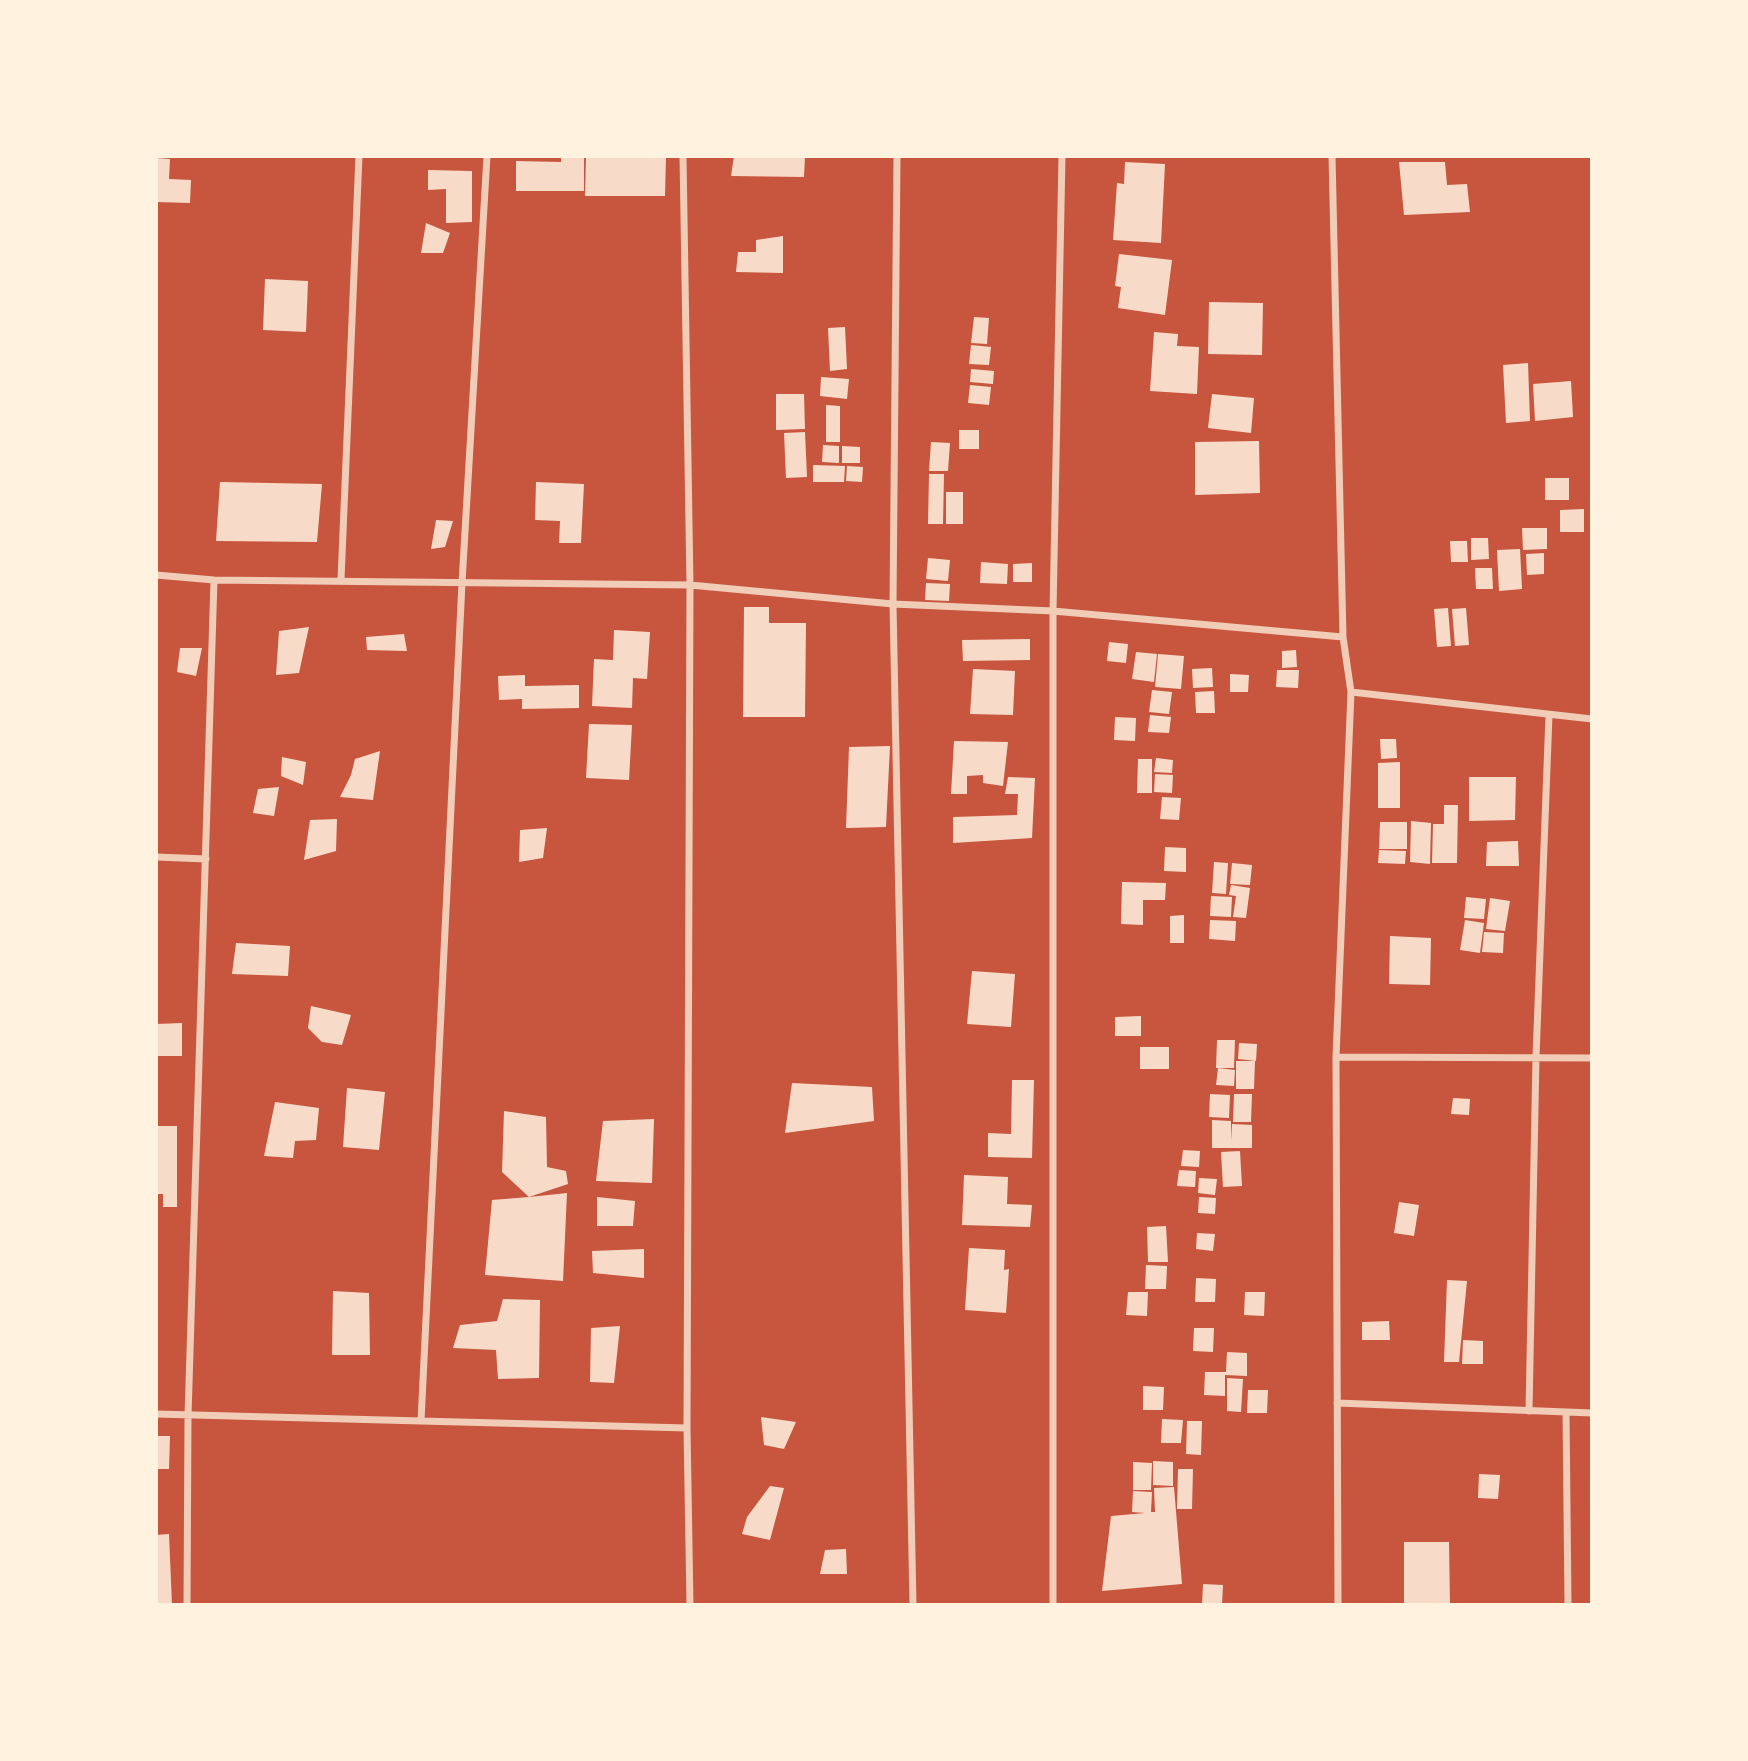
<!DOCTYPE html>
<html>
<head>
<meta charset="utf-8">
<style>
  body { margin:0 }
  #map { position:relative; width:1748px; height:1761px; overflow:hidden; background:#c8553d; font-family:Cabin,sans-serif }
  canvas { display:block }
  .frame { position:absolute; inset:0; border:158px solid #fff3e0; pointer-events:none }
</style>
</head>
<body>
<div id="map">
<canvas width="1748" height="1761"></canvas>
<div class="frame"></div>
</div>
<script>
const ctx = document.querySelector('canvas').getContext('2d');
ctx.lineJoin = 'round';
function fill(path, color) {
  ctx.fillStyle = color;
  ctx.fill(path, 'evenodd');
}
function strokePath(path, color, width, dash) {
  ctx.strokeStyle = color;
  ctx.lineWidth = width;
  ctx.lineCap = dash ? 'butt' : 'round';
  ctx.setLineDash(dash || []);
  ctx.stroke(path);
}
const building = new Path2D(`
  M561,156H584V191H516V161L561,162Z
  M586,156H666L665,196H585Z
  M734,156H805L804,177L731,176Z
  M156,158L170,159L169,179L191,180L190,203L156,202Z
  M1125,162L1165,164L1161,243L1113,240L1117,183L1124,184Z
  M1399,162H1445L1447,185L1467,184L1470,212L1404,215Z
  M428,170L472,171V222L446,223V189L428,190Z
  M426,223L450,233L443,253H421Z
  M783,236V273L736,272L738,252H756V240Z
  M1119,254L1172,260L1165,315L1118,308L1121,287L1115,286Z
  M265,279L308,281L306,332L263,330Z
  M1209,302L1263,303L1262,355L1208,354Z
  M974,317L989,318L987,344L971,343Z
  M845,327L847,369L830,371L828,328Z
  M1154,332L1178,334L1177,346L1199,347L1197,394L1150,391Z
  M971,345L991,347L989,365L969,364Z
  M1528,363L1530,421L1506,423L1503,365Z
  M971,369L994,371L993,384L970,382Z
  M821,377L849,379L847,399L820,396Z
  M1571,381L1573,417L1535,421L1533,384Z
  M970,385L991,387L989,405L968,403Z
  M776,394H804L805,429L776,430Z
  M1212,394L1254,398L1251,433L1208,428Z
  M826,405L840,406V442H826Z
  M959,430H979V449H959Z
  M805,432L807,477L786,478L784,433Z
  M1259,441L1260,493L1195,495V442Z
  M931,442L950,443L948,471H929Z
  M823,445L839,446V463L822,462Z
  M842,446L860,447V463H842Z
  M813,465L845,466L844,482H813Z
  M847,466L863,467L862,482L846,481Z
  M929,474H944L943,524H928Z
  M1545,478H1569V500H1545Z
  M220,482L322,484L317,542L216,541Z
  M536,482L584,484L581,543H559L560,521L535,520Z
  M946,492H963V524H946Z
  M1584,509V532H1560V510Z
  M436,520L453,521L445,547L431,549Z
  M1522,528H1547V549L1523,550Z
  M1471,538H1488L1489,559L1471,560Z
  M1450,541H1467L1468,562H1451Z
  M1520,549L1522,589L1499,591L1497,550Z
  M1544,553V574L1527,575L1526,554Z
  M928,558L950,560L948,581L926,579Z
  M981,562L1008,564L1007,584L980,583Z
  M1032,563V582H1013V564Z
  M1475,568H1492L1493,589H1476Z
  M926,583L950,584L949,601L925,600Z
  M744,607H769V623H806L805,717H743Z
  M1448,608L1451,646L1437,647L1434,609Z
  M1466,608L1469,645L1455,646L1452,609Z
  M309,627L299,673L276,675L279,631Z
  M614,630L650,632L647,679L633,678L632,708L592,706L594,659L613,660Z
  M404,634L407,651L367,650L366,637Z
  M1030,639V660L963,661L962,640Z
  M1109,642L1128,644L1126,663L1107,661Z
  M180,648H202L196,676L177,672Z
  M1296,650L1297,667L1282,668V651Z
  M1136,652L1157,654L1154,682L1132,679Z
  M1158,654L1184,656L1181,689L1155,687Z
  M1212,668L1213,687L1193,688L1192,669Z
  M973,669L1015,671L1013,715L970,714Z
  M1277,670H1299L1298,688L1276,687Z
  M1230,674L1249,675L1248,692H1230Z
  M525,675V686L579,685V708L522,709V699L499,700L498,676Z
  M1152,690L1172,692L1169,714L1149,712Z
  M1214,691L1215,713H1196L1195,692Z
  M1150,715L1171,717L1169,733L1148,732Z
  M1115,717L1136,718L1135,741L1114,740Z
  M589,724L632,725L629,780L586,778Z
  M1380,739H1396L1397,758L1381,759Z
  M954,741L1008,742L1003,786L983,783V775L967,776V794H951Z
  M890,746L886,827L846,828L849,747Z
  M380,751L373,800L340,797L351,775L355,759Z
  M282,757L306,762L303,785L281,776Z
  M1156,758L1173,760L1172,773L1154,772Z
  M1138,759H1152V793H1137Z
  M1400,762V808H1378V763Z
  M1155,774L1173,775L1172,793L1154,792Z
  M1008,777L1035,778L1032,838L953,843V817L1017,815L1018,794H1005Z
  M1469,777H1516L1515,820L1469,821Z
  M279,787L274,816L253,813L258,789Z
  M1162,797L1181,798L1179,820L1160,819Z
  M1444,805H1458L1457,863H1432L1433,824H1444Z
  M337,819L336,851L304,860L310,820Z
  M1411,821L1431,823L1430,864L1410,862Z
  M1380,822H1407V849H1379Z
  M547,828L543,858L519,862L520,830Z
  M1518,841L1519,866H1486L1487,842Z
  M1165,847L1186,848V872L1164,871Z
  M1379,850L1406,851L1405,864L1378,863Z
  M1214,862L1228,863L1226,894L1212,893Z
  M1232,863L1252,865L1250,885L1230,884Z
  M1122,882L1166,883L1165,900H1143V925L1121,924Z
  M1231,885L1250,888L1246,918L1233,917L1236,896L1229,895Z
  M1211,896L1232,897L1231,917L1210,916Z
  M1466,897L1486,899L1484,919L1464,918Z
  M1490,898L1510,901L1505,931L1486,929Z
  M1184,915V943H1170V916Z
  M1210,920L1236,921L1235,941L1209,939Z
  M1465,920L1484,923L1480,953L1460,950Z
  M1484,932L1504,933L1503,953L1482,952Z
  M1390,936L1431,938L1430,985L1389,984Z
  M236,943L290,946L288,976L232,974Z
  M972,971L1015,974L1011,1027L967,1024Z
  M311,1006L351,1015L342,1045L322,1042L308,1028Z
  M1141,1016V1036H1115V1017Z
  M182,1023V1056H156V1024Z
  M1217,1040H1235L1234,1068H1216Z
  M1239,1043L1257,1044L1256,1061L1238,1059Z
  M1140,1047H1169V1069H1140Z
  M1236,1061H1255L1254,1089H1236Z
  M1218,1068L1235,1070L1234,1086L1216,1085Z
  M1012,1080H1034L1032,1158L988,1157V1133L1011,1134Z
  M792,1083L872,1087L874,1121L785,1133Z
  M347,1088L385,1092L379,1150L343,1147Z
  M1210,1094L1230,1095L1229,1118L1209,1117Z
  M1234,1094H1252L1251,1122H1233Z
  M1453,1098L1470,1099L1469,1115L1451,1114Z
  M275,1102L319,1108L316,1140L295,1141L293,1158L264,1156Z
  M504,1111L546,1117L547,1167L566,1171L568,1184L529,1197L567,1193L563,1281L485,1275L492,1200L529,1197L502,1172Z
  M654,1119L652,1183L596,1181L603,1121Z
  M1212,1120L1231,1121V1141L1232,1124L1252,1125V1148H1212Z
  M156,1126H177V1207H163V1194H156Z
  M1183,1150L1200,1151L1199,1167L1181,1166Z
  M1240,1151L1242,1186L1223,1187L1221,1152Z
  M1179,1170L1196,1171L1195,1187L1177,1186Z
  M964,1175L1008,1177L1007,1204L1032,1205L1030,1227L962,1225Z
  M1199,1178L1217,1179L1215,1195L1198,1193Z
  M597,1197L635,1201L633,1226H597Z
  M1199,1197L1216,1198L1215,1214L1198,1213Z
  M1399,1202L1419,1205L1414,1236L1394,1233Z
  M1166,1226L1168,1262H1148L1147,1227Z
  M1197,1233L1215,1234L1213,1251L1196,1249Z
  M969,1248L1005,1250L1004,1270L1009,1269L1006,1313L965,1310Z
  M644,1249V1278L593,1273L592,1251Z
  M1146,1265L1167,1266L1166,1289H1145Z
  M1196,1278L1216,1279L1215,1302H1195Z
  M1447,1280L1467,1281L1459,1362H1444Z
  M333,1291L369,1293L370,1355H332Z
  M1128,1292H1148L1147,1316L1126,1315Z
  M1245,1292H1265L1264,1316L1244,1315Z
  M503,1299L540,1300L539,1378L498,1379L496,1350L453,1348L460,1325L497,1321Z
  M1389,1321L1390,1340H1362V1322Z
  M620,1326L614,1383L590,1382L591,1328Z
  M1194,1328H1214L1213,1352L1193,1351Z
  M1463,1340L1483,1341V1364H1462Z
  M1227,1352L1247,1353V1376L1225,1375V1396L1204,1395L1205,1372H1226Z
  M1227,1378L1243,1379L1241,1412L1227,1411Z
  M1143,1386L1164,1387L1163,1410H1143Z
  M1248,1390H1268L1267,1413H1247Z
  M761,1417L796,1422L784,1449L764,1445Z
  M1162,1419L1183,1420L1181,1443H1161Z
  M1187,1421H1202L1201,1455L1186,1454Z
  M156,1436H170L169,1469H156Z
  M1153,1461L1173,1462V1486L1153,1485Z
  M1133,1462L1152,1463L1151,1490H1133Z
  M1178,1469H1193L1192,1509H1177Z
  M1479,1474L1500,1475L1498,1499L1478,1498Z
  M770,1486L784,1488L770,1540L742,1534L747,1517Z
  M1174,1487L1182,1584L1102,1591L1111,1516L1145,1513L1132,1512L1133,1491L1152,1492L1151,1512H1155L1154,1488Z
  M169,1534L172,1605H156V1535Z
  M1404,1542H1449L1450,1605H1404Z
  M846,1549L847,1574H820L825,1550Z
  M1203,1584L1223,1585L1222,1605H1202Z`);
const minor = new Path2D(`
  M683,156L690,585L687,1428L690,1605
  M897,156L893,604L913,1605
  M1332,156L1343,637L1351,692L1336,1057L1338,1605
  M156,575L214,580L690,585L893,604L1053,611L1343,637
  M341,579L359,156
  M1351,692L1592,719
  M156,857L206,859
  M1336,1057L1592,1058
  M1337,1403L1592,1413
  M1529,1411L1536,1057L1549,715
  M1566,1412L1568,1605
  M156,1414L687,1428
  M421,1421L462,583L487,156
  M187,1605L188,1416L214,580
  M1053,1605V611L1062,156`);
fill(building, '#f7dbc8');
strokePath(minor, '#f1ccb7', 7);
</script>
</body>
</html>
